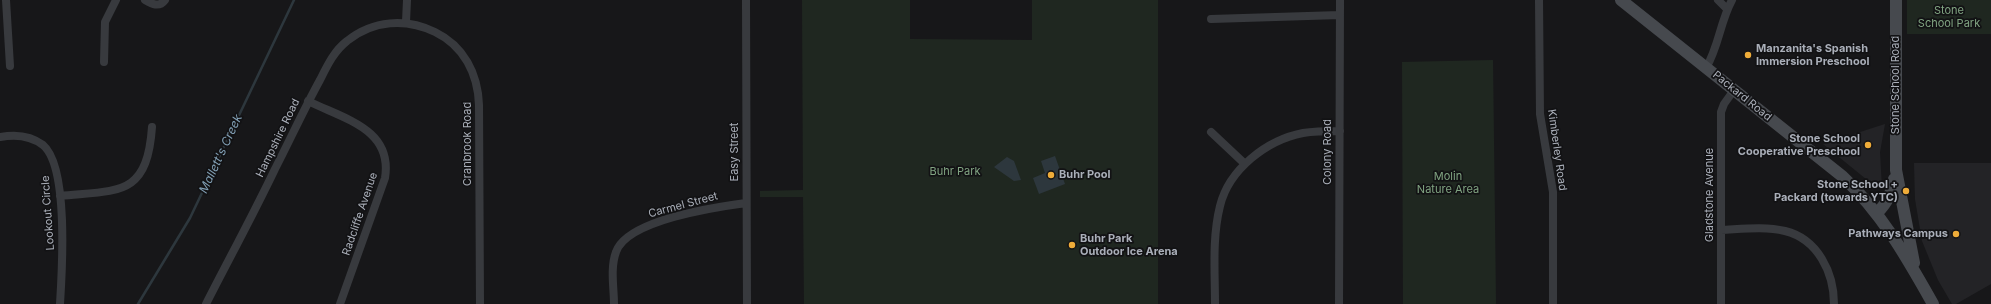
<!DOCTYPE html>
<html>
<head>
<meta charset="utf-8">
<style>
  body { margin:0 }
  canvas { display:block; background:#171719 }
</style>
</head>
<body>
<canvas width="1991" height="304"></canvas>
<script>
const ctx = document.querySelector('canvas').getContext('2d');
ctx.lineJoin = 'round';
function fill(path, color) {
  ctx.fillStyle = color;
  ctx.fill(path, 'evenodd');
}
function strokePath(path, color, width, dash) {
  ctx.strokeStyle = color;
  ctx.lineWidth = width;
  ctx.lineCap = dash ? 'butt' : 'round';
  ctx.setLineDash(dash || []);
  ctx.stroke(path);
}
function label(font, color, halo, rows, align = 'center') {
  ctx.font = font + ' Inter,sans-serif';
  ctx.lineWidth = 3.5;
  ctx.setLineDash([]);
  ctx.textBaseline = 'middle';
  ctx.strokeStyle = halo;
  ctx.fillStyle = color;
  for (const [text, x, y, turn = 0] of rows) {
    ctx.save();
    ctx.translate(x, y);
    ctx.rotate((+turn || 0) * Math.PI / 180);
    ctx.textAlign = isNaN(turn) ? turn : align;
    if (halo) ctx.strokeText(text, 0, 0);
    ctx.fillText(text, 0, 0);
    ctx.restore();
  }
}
const built = new Path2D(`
  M1885,124L1880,152L1882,189L1877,188L1823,144Z
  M1914,163H1991V284L1956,304H1952L1938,280L1922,241L1915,199Z`);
const green = new Path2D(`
  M802,0H910V39L1032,40V0H1158V304H804L803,197H760V191L803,190Z
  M1907,0H1991V34H1907Z
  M1493,60L1496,304H1403L1402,62Z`);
const water = new Path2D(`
  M1055,156L1065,184L1039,194L1033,178L1045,173L1041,161Z
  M1007,157L1014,161L1021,180L1014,181L994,167Z`);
const stream = new Path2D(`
  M138,304L190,218L294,0`);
const street = new Path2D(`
  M6,0L10,66
  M145,0C152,4 159,8 165,0
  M746,0L747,304
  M1539,0L1540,114L1553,192V304
  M1718,0L1727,9
  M1211,19L1340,15
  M406,22L407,0
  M104,62L105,22L116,0
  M1706,68C1719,46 1720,22 1732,0
  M308,101C344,119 393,129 385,178L340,304
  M1211,132L1245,164
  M0,137C16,134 30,135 43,145C69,167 62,272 60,304
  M60,196C119,190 147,197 152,127
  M1721,230C1742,229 1765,226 1785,231C1818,239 1834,273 1834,304
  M206,304C229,259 253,215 275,169C290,140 304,109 320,80C327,66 334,51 347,41C373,20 406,18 435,32C464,46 478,74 479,105L480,304
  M614,304C614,288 610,268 616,252C627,220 716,207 746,203
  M1215,304C1215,272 1212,238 1220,206C1229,169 1267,140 1303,133C1315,131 1327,131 1340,131
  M1339,304L1340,0
  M1721,304V112L1724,104L1734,90`);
const secondary = new Path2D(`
  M1621,0L1842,176C1882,213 1907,258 1933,304
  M1896,0V170L1914,263
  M1877,213C1888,202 1891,194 1894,179`);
const markers = [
  [1748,55,4,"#efac39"],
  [1868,145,4,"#efac39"],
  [1051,175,4,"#efac39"],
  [1906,191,4,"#efac39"],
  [1956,234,4,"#efac39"],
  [1072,245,4,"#efac39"]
];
const parkNames = [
  ["Stone",1949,11],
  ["School Park",1949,24],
  ["Buhr Park",955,172],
  ["Molin",1448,177],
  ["Nature Area",1448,190]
];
const poiNames = [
  ["Manzanita's Spanish",1756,49],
  ["Immersion Preschool",1756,62],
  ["Stone School",1860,139,"right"],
  ["Cooperative Preschool",1860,152,"right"],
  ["Buhr Pool",1059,175],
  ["Stone School +",1898,185,"right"],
  ["Packard (towards YTC)",1898,198,"right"],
  ["Pathways Campus",1948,234,"right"],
  ["Buhr Park",1080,239],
  ["Outdoor Ice Arena",1080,252]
];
const streetNames = [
  ["Stone School Road",1896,85,-90],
  ["Packard Road",1742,96,39],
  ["Hampshire Road",278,138,-64],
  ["Cranbrook Road",468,144,-90],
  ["Kimberley Road",1557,150,82],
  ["Easy Street",735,152,-90],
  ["Colony Road",1328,152,-90],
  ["Gladstone Avenue",1710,195,-90],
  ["Carmel Street",683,205,-15],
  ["Lookout Circle",48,213,-94],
  ["Radcliffe Avenue",360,214,-71]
];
const waterNames = [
  ["Mallett's Creek",221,154,-65]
];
fill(built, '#232326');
fill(green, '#1f2720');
fill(water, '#2d373d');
strokePath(stream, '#2d373d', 2.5);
strokePath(street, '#383a3e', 8);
strokePath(secondary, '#46494e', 12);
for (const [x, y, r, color] of markers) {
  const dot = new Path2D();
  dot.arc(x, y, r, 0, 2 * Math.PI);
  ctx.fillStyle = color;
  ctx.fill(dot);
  strokePath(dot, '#121214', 1.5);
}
label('11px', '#81a482', '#121214', parkNames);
label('bold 11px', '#aaafb9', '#121214', poiNames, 'left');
label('11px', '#aaafb9', '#121214', streetNames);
label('italic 12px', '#819eb3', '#121214', waterNames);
</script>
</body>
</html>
